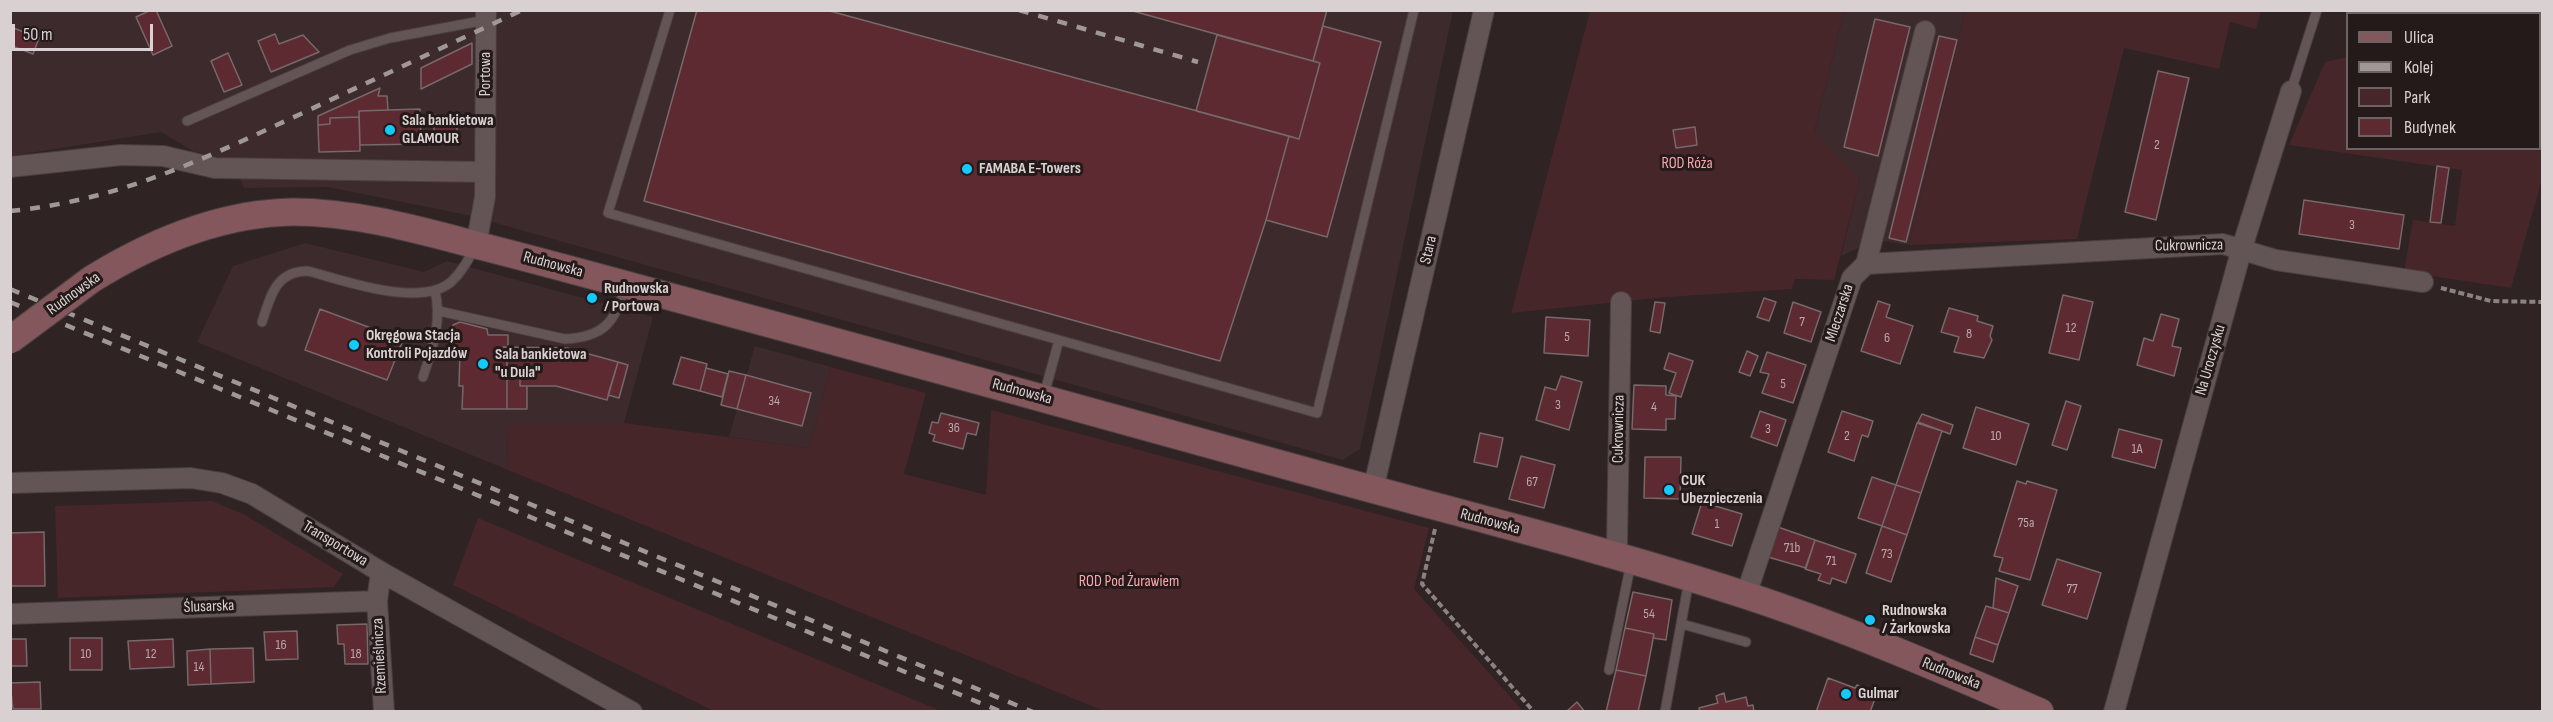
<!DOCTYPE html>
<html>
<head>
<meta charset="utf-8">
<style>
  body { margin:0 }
  #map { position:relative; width:2553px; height:722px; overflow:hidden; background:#2f2324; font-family:"Sofia Sans Condensed",sans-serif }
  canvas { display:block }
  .frame { position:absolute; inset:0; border:12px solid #d9d1d1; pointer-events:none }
  .legend { position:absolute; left:2346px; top:12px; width:195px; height:138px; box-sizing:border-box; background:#251a1a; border:2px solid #6d6363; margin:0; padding:8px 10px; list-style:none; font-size:18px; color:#d9d1d1 }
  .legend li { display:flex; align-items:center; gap:12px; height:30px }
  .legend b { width:30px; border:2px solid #6d6363 }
  .scale { position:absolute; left:12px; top:24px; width:141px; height:27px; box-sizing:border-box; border:3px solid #d9d1d1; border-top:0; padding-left:8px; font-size:18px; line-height:21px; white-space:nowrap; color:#d9d1d1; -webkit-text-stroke:4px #251a1a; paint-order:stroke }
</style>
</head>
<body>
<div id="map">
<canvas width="2553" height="722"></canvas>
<div class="frame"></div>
<ul class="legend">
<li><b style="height:8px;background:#83575c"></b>Ulica</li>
<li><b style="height:8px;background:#a09797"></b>Kolej</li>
<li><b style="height:16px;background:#47262a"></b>Park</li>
<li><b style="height:16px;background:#5c2a30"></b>Budynek</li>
</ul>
<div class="scale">50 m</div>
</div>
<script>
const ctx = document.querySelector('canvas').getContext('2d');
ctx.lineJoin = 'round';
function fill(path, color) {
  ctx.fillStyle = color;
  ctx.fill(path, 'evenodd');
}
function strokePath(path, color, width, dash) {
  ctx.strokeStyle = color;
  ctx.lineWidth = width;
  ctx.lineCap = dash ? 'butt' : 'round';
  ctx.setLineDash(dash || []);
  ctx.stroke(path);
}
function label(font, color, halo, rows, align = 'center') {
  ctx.font = font + ' "Sofia Sans Condensed",sans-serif';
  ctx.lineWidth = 6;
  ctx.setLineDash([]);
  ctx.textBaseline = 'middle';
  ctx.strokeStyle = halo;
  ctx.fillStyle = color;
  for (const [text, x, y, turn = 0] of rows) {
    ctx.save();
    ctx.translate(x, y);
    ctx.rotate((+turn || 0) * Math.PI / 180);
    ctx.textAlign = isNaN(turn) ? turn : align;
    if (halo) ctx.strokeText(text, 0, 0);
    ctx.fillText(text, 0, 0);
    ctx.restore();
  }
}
const built = new Path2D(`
  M11,11H1453L1360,449L1343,460L467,215L328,187L244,188L234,161L193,151L161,132L11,156Z
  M1844,11H1965L1909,245L1876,240L1841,256L1860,179L1814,134Z
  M305,243L424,272L447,261L653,317L624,423H507L508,470L197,342L233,266Z
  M755,346L831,367L809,448L729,437Z`);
const green = new Path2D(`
  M1590,11H1844L1814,133L1860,179L1834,280L1795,279L1792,289L1667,297L1511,313Z
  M1965,11V10L2261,11L2256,29L2230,22L2219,69L2124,48L2077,239L1909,245Z
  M2347,57L2348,148H2540V104L2541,106V183L2511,288L2404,272L2413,220L2455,226L2462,170L2289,145L2325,62Z
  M831,367L926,393L904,474L986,495L991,410L1429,528L1414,589L1523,711H1104L508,470L507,423H624L809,448Z
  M212,501L243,514L343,574L334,587L58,598L55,506Z
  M478,518L941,711H714L453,585Z`);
const building = new Path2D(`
  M151,10H156L172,46L153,55L136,17Z
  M697,10H826L1289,136L1266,220L1220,361L644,201Z
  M1129,10H1327L1313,61Z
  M1875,19L1910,27L1878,156L1844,147Z
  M1323,26L1381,42L1327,237L1266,220L1289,136L1299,139L1320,63L1313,61Z
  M11,27L39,38L33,54L10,45Z
  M275,34L279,44L303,35L319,52L271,72L258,41Z
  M1217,35L1320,63L1299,139L1196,111Z
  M1939,36L1957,40L1906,242L1889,238Z
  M472,43V64L421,89V68Z
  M228,53L242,85L224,92L211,61Z
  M2158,71L2189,78L2156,220L2125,212Z
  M380,88L378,96H387L388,110L359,111V117L330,118V124L318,125V116Z
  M420,109L421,144L360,145L359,111Z
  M434,115H457V137L434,138Z
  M359,117L360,151L319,152L318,125L330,124V118Z
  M1695,127L1697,145L1676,148L1673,130Z
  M2437,166L2449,168L2441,223L2430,222Z
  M2304,200L2404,215L2399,249L2299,234Z
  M2063,295L2093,302L2079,360L2049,353Z
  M1764,298L1776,302L1769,321L1757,317Z
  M1878,301L1890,305L1886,317L1913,326L1900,364L1861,351Z
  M1655,302L1665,303L1660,333L1650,331Z
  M1793,302L1821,312L1811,342L1784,333Z
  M1949,308L1978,316L1977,321L1993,326L1990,336L1992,340L1984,358L1954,352L1959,337L1941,332Z
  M320,309L403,340L387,380L305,350Z
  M2161,314L2179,319L2172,346L2181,348L2174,376L2137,365L2144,338L2153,341Z
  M1546,317L1590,320L1588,356L1544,353Z
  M460,322L487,329L488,335H508V347H503V357H507V409H462L463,386H459L460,350L453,349V325Z
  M503,347L567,348L618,362L607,400L556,386H520V372L507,371V357H503Z
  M1747,351L1758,356L1750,376L1739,372Z
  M1767,352L1806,365L1793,403L1762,393L1769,374L1760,372Z
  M1669,353L1693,361L1681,397L1669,393L1676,373L1664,369Z
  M681,357L707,364L700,391L673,384Z
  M618,362L628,365L619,398L608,395Z
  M706,368L728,374L722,397L700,391Z
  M507,371L520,372V386H527V409H507Z
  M729,371L746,375L737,409L721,405Z
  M746,375L811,393L802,426L737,409Z
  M1561,376L1582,382L1569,430L1536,420L1545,387L1556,390Z
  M1634,385L1666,386V395L1676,396L1675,419H1666V430L1632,429Z
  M2066,401L2081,406L2067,450L2052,445Z
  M1976,407L2029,424L2016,465L1963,448Z
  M1760,411L1786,420L1777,446L1751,437Z
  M1842,411L1873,421L1868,437L1862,435L1854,461L1828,452Z
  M941,413L979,423L976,435L967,433L963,449L933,441L935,435L929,433L932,422L938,423Z
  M1922,414L1953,425L1950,434L1918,422Z
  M1917,423L1942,431L1921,493L1896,485Z
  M2119,429L2162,440L2155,468L2112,457Z
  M1480,433L1503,438L1497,467L1474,462Z
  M1521,456L1555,465L1544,508L1509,499Z
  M1645,457H1681L1680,499L1644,498Z
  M1872,477L1896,485L1882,526L1858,518Z
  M2017,481L2026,484L2027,481L2057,490L2030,580L1999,571L2003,558L1994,556Z
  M1896,485L1921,493L1907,535L1882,526Z
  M1702,502L1742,514L1732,546L1692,534Z
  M1882,526L1907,535L1891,582L1866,573Z
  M1778,527L1815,540L1806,568L1768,557Z
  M44,532L45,586H10V533Z
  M1815,540L1856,554L1846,583L1832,578L1830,584L1818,580L1821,574L1805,569Z
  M2057,559L2101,573L2087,619L2042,605Z
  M1996,578L2018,586L2009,613L1993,608Z
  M1633,592L1672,600L1666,640L1653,638L1654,634L1625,628Z
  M1986,606L2009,613L1998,645L1975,637Z
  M367,624L368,664H345L344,644H338L337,625Z
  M1625,628L1654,634L1646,676L1616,670Z
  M297,631L298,659L266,660L264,632Z
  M1975,637L1998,645L1993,662L1970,654Z
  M70,638H102V670H70Z
  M10,639H26L27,666H10Z
  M173,639L174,667L130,669L128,641Z
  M253,648L254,682L211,684L210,649Z
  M210,649L211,684L188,685L187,651Z
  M1616,670L1646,676L1638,712H1606Z
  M1828,678L1855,688L1857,685L1866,688L1864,692L1876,696L1870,712H1816Z
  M40,682L41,709H13L10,683Z
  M1724,693L1726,702L1746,697L1748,706L1753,705L1754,712H1700L1699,708L1718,703L1716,696Z
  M1577,702L1585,712H1566Z`);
const path = new Path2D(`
  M2441,288L2491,301L2542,302
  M1435,529L1422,584L1534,712`);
const service = new Path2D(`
  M670,10L608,213L1059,340
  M2291,91L2317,10
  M187,121L350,50L390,38L486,20
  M439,311L565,339C603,337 615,323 625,288
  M262,322C271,295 276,271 308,271C345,281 420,308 451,282C462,272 468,260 475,247
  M423,377C433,346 442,323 435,290
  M1044,395L1059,340L1317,413L1414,10
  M1682,624L1746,642
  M1609,670L1631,563
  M1665,712L1689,580`);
const minor = new Path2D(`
  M10,167L121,155L163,156L215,168L485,172
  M476,245L485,197L486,10
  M1866,264L2223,244L2276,260L2423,282
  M10,483L191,478L222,483L252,494L381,572L632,712
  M1373,490L1484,10
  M1614,556L1617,543L1621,302
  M381,572L377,601L384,712
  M1746,595L1852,278L1866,264L1925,31
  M10,614L377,601
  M2114,712L2242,248L2291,91`);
const secondary = new Path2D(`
  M92,279C152,242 222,213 293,212C358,212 422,231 484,247C590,274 695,304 800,332C981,381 1161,431 1342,481C1477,518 1613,552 1745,595C1846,628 1943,670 2040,712`);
const rail = new Path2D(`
  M1019,10L1198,62
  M10,211C123,200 207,157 307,111C379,77 451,44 522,10
  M10,289L1033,712
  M10,302L1002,712`);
const secondaryBridge = new Path2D(`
  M10,340L92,279`);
const markers = [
  [390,130,6,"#14cafb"],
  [967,169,6,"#14cafb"],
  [592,298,6,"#14cafb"],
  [354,345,6,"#14cafb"],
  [483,364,6,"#14cafb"],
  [1669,490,6,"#14cafb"],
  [1870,620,6,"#14cafb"],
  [1846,694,6,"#14cafb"]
];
const numberNames = [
  ["2",2157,145],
  ["3",2352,225],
  ["7",1802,322],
  ["12",2071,328],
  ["8",1969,334],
  ["5",1567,337],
  ["6",1887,338],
  ["5",1783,384],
  ["34",774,401],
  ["3",1558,405],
  ["4",1654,407],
  ["36",954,428],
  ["3",1768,429],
  ["2",1847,436],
  ["10",1996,436],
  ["1A",2137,449],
  ["67",1532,482],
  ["75a",2026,523],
  ["1",1717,524],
  ["71b",1792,548],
  ["73",1887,554],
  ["71",1831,561],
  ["77",2072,589],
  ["54",1649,614],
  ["16",281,645],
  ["10",86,654],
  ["12",151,654],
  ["18",356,654],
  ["14",199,667]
];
const streetNames = [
  ["Portowa",486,74,-90],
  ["Cukrownicza",2189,246,-1],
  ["Stara",1429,250,-77],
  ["Rudnowska",553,265,15],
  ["Rudnowska",74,294,-36],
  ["Mleczarska",1840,313,-72],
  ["Na Uroczysku",2211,360,-74],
  ["Rudnowska",1022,392,15],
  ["Cukrownicza",1619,429,-89],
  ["Rudnowska",1490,522,15],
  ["Transportowa",335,544,31],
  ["Ślusarska",209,607,-2],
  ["Rzemieślnicza",380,656,-93],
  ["Rudnowska",1951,674,22]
];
const poiNames = [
  ["Sala bankietowa",402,121],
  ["GLAMOUR",402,139],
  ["FAMABA E-Towers",979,169],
  ["Rudnowska",604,289],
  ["/ Portowa",604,307],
  ["Okręgowa Stacja",366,336],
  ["Kontroli Pojazdów",366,354],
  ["Sala bankietowa",495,355],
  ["\"u Dula\"",495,373],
  ["CUK",1681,481],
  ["Ubezpieczenia",1681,499],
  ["Rudnowska",1882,611],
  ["/ Żarkowska",1882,629],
  ["Gulmar",1858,694]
];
const parkNames = [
  ["ROD Róża",1687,164],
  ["ROD Pod Żurawiem",1129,582]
];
fill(built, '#3d2a2c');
fill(green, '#47262a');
fill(building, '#5c2a30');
strokePath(building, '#776869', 1.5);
strokePath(service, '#493f40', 11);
strokePath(minor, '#493f40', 22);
strokePath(secondary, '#493f40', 29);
strokePath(path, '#8c8282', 4, [6, 3]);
strokePath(service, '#635455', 9);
strokePath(minor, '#635455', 20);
strokePath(secondary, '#83575c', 27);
strokePath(rail, '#a09797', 4.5, [10, 10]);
strokePath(secondaryBridge, '#493f40', 29, []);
strokePath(secondaryBridge, '#83575c', 27);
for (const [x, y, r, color] of markers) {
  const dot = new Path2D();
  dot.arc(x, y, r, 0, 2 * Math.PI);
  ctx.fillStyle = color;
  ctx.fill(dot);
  strokePath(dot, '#251a1a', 2);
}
label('14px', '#baa7a9', null, numberNames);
label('16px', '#d9d1d1', '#251a1a', streetNames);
label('bold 16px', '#d9d1d1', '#251a1a', poiNames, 'left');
label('16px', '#fea6ae', '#251a1a', parkNames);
</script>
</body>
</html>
